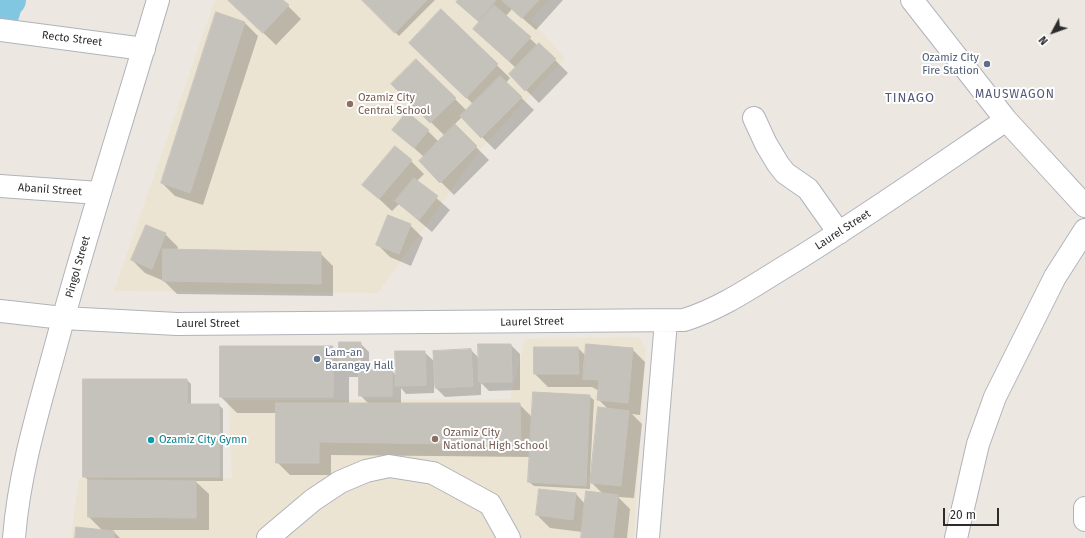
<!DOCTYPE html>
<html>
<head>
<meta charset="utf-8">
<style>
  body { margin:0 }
  #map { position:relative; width:1085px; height:538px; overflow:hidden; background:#ece8e1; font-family:"Fira Sans",sans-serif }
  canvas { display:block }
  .north { position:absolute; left:1033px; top:12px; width:40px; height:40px; -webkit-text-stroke:3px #fff; paint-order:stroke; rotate:229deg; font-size:11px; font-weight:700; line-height:16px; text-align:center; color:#2d2d2d }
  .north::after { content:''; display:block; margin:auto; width:14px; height:18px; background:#2d2d2d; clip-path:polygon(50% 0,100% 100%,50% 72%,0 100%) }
  .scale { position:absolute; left:943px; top:508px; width:56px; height:18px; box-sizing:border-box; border:2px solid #2d2d2d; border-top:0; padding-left:5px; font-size:12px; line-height:14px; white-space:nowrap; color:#2d2d2d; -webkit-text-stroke:3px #fff; paint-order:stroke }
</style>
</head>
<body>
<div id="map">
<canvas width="1085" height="538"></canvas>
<div class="north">N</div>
<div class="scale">20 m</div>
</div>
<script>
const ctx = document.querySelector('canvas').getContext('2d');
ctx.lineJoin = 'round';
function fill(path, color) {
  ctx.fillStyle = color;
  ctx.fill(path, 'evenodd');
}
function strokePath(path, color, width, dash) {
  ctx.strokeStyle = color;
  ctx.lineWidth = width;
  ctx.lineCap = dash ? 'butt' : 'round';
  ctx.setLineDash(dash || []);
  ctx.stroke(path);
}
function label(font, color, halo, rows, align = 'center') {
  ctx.font = font + ' "Fira Sans",sans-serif';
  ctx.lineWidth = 4;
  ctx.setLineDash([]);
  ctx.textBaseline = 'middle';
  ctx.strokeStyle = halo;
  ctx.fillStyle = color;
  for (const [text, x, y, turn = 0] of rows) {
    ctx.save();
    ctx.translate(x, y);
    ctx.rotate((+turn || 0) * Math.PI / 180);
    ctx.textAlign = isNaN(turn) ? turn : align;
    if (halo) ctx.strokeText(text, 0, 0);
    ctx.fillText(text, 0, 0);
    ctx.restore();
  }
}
const education = new Path2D(`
  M215,0H549L531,20L565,58L480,150L378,293L114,291Z
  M638,337L646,348L634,538H71L79,478H232L228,400L510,399L525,339Z`);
const shadow = new Path2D(`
  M229,0H282L301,19L276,45Z
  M363,0H435L399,36Z
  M459,0H563L536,30L512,9L506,16L538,46L539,44L568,73L539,103L510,74L516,68L474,29L480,23L458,2Z
  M441,11L510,78L506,83L534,110L495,150L462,117L454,125L489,160L454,195L420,161L424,157L393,129L428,131L439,142L445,136L392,84L416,60L467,111L473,104L423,56Z
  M245,23L258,36L203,205L175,196L162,183Z
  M411,161L424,174L417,181L450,210L432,232L399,204L392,211L364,185Z
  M410,225L423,238L411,266L390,257L377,244Z
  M165,234L178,247L177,251L320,253L333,266V296L177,294L164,281L145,273L132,260Z
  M360,343L369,352V371H392L397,376L424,352L435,362L471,350L480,359L511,345L520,354V390L489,391L481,383V395L445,397L436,388V380H434V393L406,394L401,388V404H519L533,418L589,396L594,400L590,475H592L608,409L598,399L599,391L592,387H548L535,374L578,348L586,356L632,349L645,362L640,415L632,414L642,424L634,498L618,497L630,509L627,538H582V532L550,528L537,515L576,494L585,504L603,494L590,481V489L534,486L529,482L531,457L331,455V475H290L277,462V413H237L221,397L332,347L340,355ZM349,377H360V395L369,404H349Z
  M187,380L191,384V405H219L223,409V481H195L209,494V530H112L120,538H76L103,531L89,517V481L84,476Z`);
const river = new Path2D(`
  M3,12L6,1L9,0`);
const building = new Path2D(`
  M228,0H283L289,5L263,33Z
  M362,0H427L395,33Z
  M458,0H496L478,21L456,2Z
  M502,0H539L522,18Z
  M494,5L531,37L509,61L473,29Z
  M441,9L498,64L466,98L409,43Z
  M216,12L245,22L190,193L161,183Z
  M539,43L556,59L525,91L509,74Z
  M416,59L456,98L430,123L391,84Z
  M500,76L522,97L481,138L460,116Z
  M407,112L429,130L414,148L392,130Z
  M455,124L477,146L440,183L419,161Z
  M395,146L412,160L379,199L362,185Z
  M414,178L438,196L419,220L395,201Z
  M388,215L411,224L399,254L376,245Z
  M146,225L166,233L152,269L131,260Z
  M163,249L321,252V284L163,281Z
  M339,342H361L360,369H338Z
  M478,344H511L512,382H479Z
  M586,344L633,348L628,403L597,400L599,380L583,379Z
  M220,346H333V397H220Z
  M534,347H578L579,374H534Z
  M471,349L473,386L435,388L433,351Z
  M395,351H425L426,385L396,386Z
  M359,370H392V396H359Z
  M83,379H187V404H219V477H83Z
  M533,392L590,395L586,486L528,482Z
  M276,403H520L521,445L319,442V463H276Z
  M598,407L629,411L621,486L590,483Z
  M88,480L196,481V518L88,517Z
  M539,489L576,493L573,520L536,515Z
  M586,491L618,495L613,538H581Z
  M76,527L114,531V538H75Z`);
const minor = new Path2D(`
  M912,0L1006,120L1085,206
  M0,30L144,49
  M754,118L766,144L778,164L785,173L808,189L839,233
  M0,186L99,193
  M0,311L63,318L177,324L684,320C723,308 756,284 791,263C864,218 934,169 1006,120
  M1085,508V520
  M14,538C19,473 38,411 55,349C86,232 124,116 158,0
  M268,538L313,500L340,482L366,471L389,466L433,473L490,504L509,538
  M648,538L666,321
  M956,538L978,444L995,397L1055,277L1085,230`);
const markers = [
  [987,64,4,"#5c6f8a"],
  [350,104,4,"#8d6e63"],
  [317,359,4,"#5c6f8a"],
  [435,439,4,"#8d6e63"],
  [151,440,4,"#0f9aa8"]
];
const streetNames = [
  ["Recto Street",72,39,7],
  ["Abanil Street",50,190,4],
  ["Laurel Street",843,230,-33],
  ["Pingol Street",78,267,-74],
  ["Laurel Street",532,322,-1],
  ["Laurel Street",208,324]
];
const serviceNames = [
  ["Ozamiz City",979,58],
  ["Fire Station",979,71],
  ["Lam-an",325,353,"left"],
  ["Barangay Hall",325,366,"left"]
];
const educationNames = [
  ["Ozamiz City",358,98],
  ["Central School",358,111],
  ["Ozamiz City",443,433],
  ["National High School",443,446]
];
const cultureNames = [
  ["Ozamiz City Gymn",159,440]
];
const neighbourhoodNames = [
  ["MAUSWAGON",1015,95]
];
const quarterNames = [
  ["TINAGO",910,98]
];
fill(education, '#ece4d3');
fill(shadow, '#0003');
strokePath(river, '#81c7e2', 34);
fill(building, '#c5c2bc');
strokePath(building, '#c8c3bb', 1);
strokePath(minor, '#b1b3bb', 24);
strokePath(minor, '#fff', 22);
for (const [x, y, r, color] of markers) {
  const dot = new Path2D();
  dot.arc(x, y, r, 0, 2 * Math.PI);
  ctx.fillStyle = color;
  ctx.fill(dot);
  strokePath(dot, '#fff', 1.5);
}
label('11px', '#2d2d2d', '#fff', streetNames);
label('11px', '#4e5e75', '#fff', serviceNames, 'right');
label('11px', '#785e54', '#fff', educationNames, 'left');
label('11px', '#0d838f', '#fff', cultureNames, 'left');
ctx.letterSpacing = '1px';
label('12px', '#525879', '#fff', neighbourhoodNames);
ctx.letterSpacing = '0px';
ctx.letterSpacing = '1px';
label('13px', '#525879', '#fff', quarterNames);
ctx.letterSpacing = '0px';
</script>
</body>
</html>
